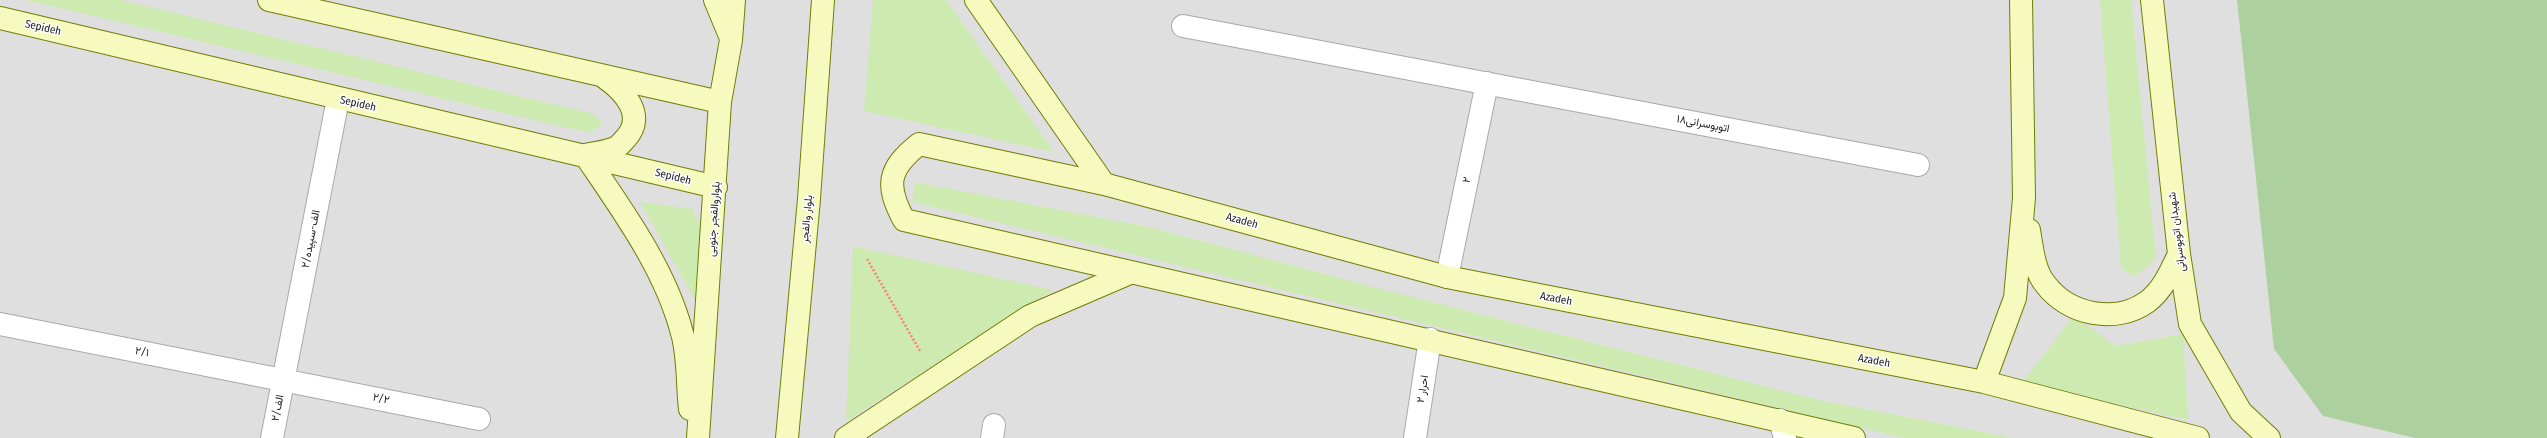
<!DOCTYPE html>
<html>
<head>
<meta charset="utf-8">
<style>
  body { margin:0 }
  canvas { display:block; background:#f2efe9 }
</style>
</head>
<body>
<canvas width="2547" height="438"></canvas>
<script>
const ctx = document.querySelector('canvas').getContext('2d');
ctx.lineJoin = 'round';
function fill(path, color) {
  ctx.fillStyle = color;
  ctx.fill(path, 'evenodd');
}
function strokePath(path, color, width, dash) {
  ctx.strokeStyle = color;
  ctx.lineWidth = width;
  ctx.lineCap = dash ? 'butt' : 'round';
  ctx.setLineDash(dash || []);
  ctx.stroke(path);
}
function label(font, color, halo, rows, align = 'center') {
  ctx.font = font + ' "Fira Sans Condensed",Vazirmatn,sans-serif';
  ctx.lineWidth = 3;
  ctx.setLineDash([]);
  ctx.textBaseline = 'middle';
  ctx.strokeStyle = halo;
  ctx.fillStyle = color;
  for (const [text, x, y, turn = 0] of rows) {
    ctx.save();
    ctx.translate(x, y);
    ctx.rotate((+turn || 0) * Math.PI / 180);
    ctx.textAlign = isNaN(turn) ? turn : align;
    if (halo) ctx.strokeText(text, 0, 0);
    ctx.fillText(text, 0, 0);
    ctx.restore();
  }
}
const residential = new Path2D(`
  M0,0H2547V438H0Z`);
const grass = new Path2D(`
  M26,0H120L594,114L602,124L592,132L572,129Z
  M873,0H946L1054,152L864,111Z
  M2100,0H2131L2156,259L2135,276L2121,269Z
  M915,182L1153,228L1373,287L1819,400L2013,438H1905L912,202Z
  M640,202L694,209L695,220L713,229L700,309Z
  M853,246L1053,290L846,421Z
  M2074,315L2115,346L2183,334L2188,420L2022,383Z`);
const forest = new Path2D(`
  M2237,0H2547V438H2415L2323,416L2274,349Z`);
const path = new Path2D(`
  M867,259L920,351`);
const minor = new Path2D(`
  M1183,26L1918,165
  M1447,277L1487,83
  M0,324L479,419
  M272,438L338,99
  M992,438L994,425
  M1415,438L1430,339`);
const tertiary = new Path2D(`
  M1780,420L1785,438`);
const secondary = new Path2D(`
  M269,0L720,102
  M715,0L730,36
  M976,0L1104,184
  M2152,0L2179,254L2190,324L2241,412L2269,438
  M0,18L716,187
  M604,77C623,90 647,115 626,138C623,141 619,147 615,148C606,152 594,153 585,155C622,210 665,268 682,333C689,357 687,385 690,409
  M2029,230C2032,248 2034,271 2046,285C2069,315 2116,324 2147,302C2163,290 2171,271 2179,254
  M1984,382L2015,298L2024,198L2021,0
  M698,438L720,102L731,40L734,0
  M787,438L809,199L823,0
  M846,438L1030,316L1130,273
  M1854,438L904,220C885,185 888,169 919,144L1104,184L1447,277L1984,382L2198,438`);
const streetNames = [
  ["Sepideh",43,28,13],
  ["Sepideh",358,104,13],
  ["اتوبوسرانی۱۸",1703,124,11],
  ["Sepideh",673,177,14],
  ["۲",1467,180,-78],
  ["بلواروالفجر جنوبی",714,219,-86],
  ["بلوار والفجر",807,219,-85],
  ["Azadeh",1242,221,15],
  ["شهیدان اتوبوسرانی",2177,232,-97],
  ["۲/الف-سپیده",311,239,-79],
  ["Azadeh",1556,299,11],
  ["۲/۱",142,352,11],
  ["Azadeh",1874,361,11],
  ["۲ احرار",1423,389,-81],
  ["۲/۲",381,399,12],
  ["۲/الف",278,408,-79]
];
fill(residential, '#e0dfdf');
fill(grass, '#cdebb0');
fill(forest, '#add19e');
strokePath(minor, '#a9a9a9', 24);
strokePath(tertiary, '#a9a9a9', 24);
strokePath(secondary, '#707d05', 24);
strokePath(path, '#fa8072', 2.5, [2, 2]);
strokePath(minor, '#fff', 22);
strokePath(tertiary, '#fff', 22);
strokePath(secondary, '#f7fabf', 22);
label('11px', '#222', '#fff', streetNames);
</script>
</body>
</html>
